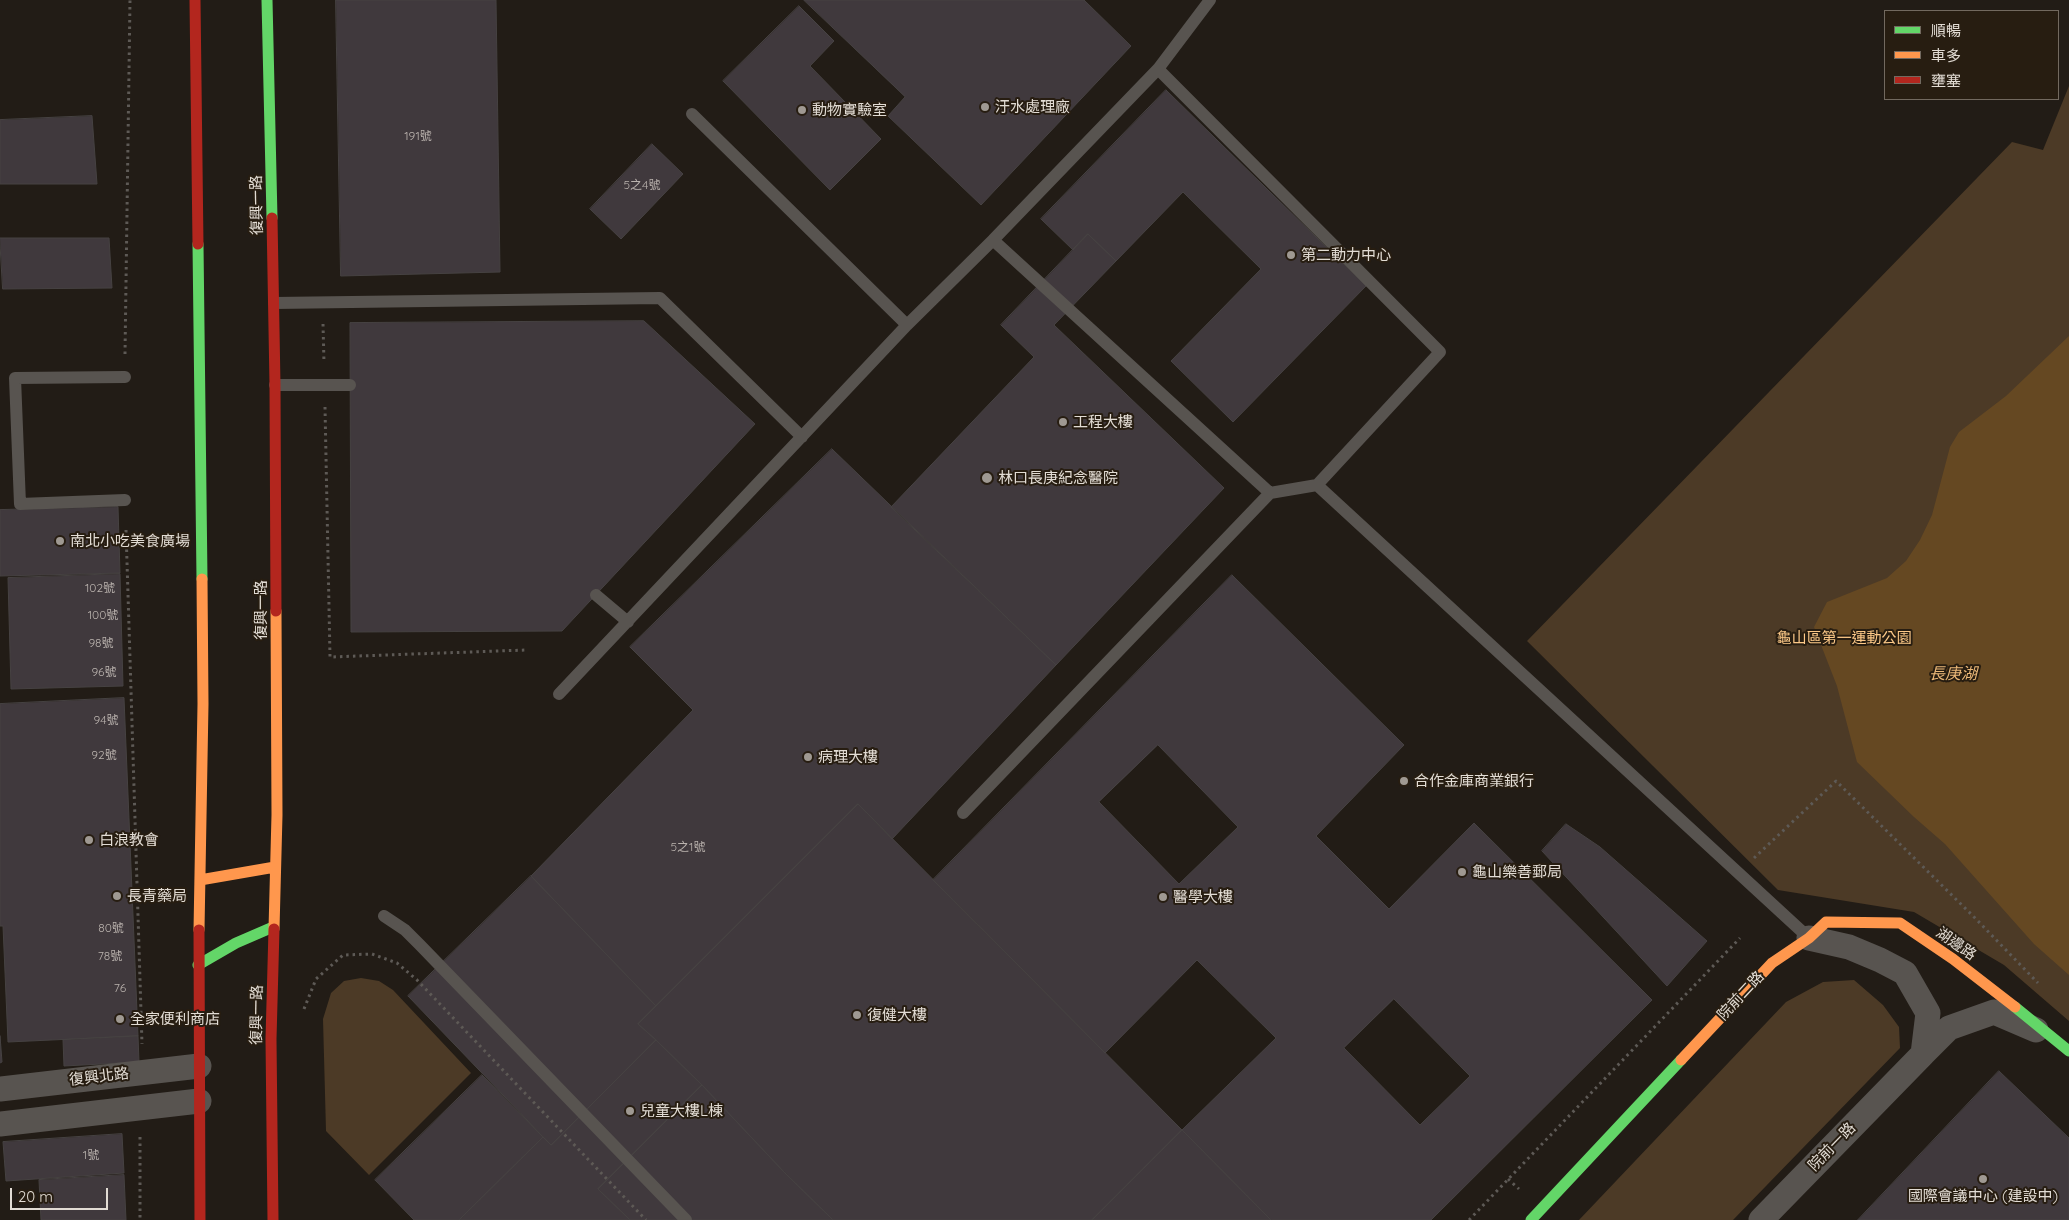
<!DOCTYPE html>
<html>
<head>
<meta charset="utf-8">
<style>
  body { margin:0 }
  #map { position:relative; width:2069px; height:1220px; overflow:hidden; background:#221c16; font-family:Quicksand,"Noto Sans TC",sans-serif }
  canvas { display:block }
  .legend { position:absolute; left:1884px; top:10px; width:175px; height:90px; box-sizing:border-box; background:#271d11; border:1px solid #72695f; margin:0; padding:6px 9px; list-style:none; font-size:15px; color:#e2dcd4 }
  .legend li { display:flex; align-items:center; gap:10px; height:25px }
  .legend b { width:25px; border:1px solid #72695f }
  .scale { position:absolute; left:10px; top:1188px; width:98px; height:22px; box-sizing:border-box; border:2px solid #e2dcd4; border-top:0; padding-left:6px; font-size:15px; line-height:18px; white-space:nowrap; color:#e2dcd4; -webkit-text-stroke:4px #271d11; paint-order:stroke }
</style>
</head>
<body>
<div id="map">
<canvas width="2069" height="1220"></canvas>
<ul class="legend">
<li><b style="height:6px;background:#63d668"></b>順暢</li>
<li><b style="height:6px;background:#ff974d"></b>車多</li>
<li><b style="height:6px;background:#b3261e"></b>壅塞</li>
</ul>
<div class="scale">20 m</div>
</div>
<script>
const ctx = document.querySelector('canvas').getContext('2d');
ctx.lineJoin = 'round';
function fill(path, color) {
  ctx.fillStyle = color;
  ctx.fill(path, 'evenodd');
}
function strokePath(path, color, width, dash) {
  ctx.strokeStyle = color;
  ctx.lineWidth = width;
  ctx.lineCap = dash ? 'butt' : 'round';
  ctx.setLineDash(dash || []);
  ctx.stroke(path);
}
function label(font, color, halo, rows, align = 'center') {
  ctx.font = font + ' Quicksand,"Noto Sans TC",sans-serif';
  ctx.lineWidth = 4;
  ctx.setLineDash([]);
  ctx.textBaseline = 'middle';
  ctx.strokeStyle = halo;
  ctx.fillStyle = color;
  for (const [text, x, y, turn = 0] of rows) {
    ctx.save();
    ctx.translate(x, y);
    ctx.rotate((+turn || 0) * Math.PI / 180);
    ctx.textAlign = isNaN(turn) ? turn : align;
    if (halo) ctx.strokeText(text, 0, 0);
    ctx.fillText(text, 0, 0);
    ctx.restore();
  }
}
const green = new Path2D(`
  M2069,86V1021L2004,965L1914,912L1778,890L1527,641L2012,142L2043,150Z
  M361,978L379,981L393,990L471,1073L369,1175L326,1131L323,1019L331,993L344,981Z
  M1854,980L1883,1005L1899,1027L1900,1048L1733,1220H1579L1786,1002L1823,982Z`);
const water = new Path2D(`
  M2069,336V975L2034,944L1945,844L1914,817L1857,762L1837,686L1814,627L1827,602L1887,578L1906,561L1920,540L1932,515L1950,447L1959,432L2006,396Z`);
const building = new Path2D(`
  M336,0H496L500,272L341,276Z
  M804,0H1084L1131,46L981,205L888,116L905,97Z
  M799,6L834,41L810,66L881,139L830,190L723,81Z
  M1166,90L1366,286L1233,422L1171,361L1261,269L1183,192L1116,261L1088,234L1073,250L1041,219Z
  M92,116L97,184H0V120Z
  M652,144L683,174L621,239L590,209Z
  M1088,234L1116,261L1054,325L1224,488L1056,665L891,507L1034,357L1001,325Z
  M0,238H109L112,288L3,289Z
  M644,321L755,424L562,631L351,632L350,323Z
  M832,449L1056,665L892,839L858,804L656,1006L531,876L693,710L630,647Z
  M118,507L120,573L0,576V510Z
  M120,574L123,686L11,689L8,578Z
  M1232,575L1404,745L1316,836L1389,909L1474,823L1652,1000L1431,1220H1271L1182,1130L1276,1038L1197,960L1105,1053L933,880ZM1158,745L1238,827L1179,884L1099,802ZM1394,999L1470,1076L1420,1125L1344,1048Z
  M124,698L138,1036L8,1042L3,926H0V704Z
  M858,804L1182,1130L1092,1220H833L784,1172L702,1085L656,1040L638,1024Z
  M1566,824L1600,847L1707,941L1667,986L1542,851Z
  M531,876L656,1006L638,1024L656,1040L551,1145L408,996Z
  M0,1036L2,1062L0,1063Z
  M138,1036L139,1062L64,1066L63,1040Z
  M656,1040L702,1085L598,1189L630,1220H459L543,1137L551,1145Z
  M1999,1071L2069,1138V1220H1858Z
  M482,1075L543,1137L459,1220H414L375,1180Z
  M702,1085L784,1172L833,1220H630L598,1189Z
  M1182,1130L1271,1220H1092Z
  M122,1134L124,1173L6,1181L3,1142Z
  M124,1175L126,1220H41L39,1180Z`);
const path = new Path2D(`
  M323,324L324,363
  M125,354L130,0
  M325,407L330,657L526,650
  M126,530L142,1044
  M1754,858L1836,781L1975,918L2038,983
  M304,1009L316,979L343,955L372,954L397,963L417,980L646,1220
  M140,1137V1220
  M1508,1179L1519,1189
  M1469,1220L1740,938`);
const lane = new Path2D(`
  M692,114L907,325
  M993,240L1270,493L1317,485L1440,352L1158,69
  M274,303L660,298L802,437
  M125,377L15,378L20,504L125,500
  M275,385H350
  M1317,485L1809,938
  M596,595L628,622
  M559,694L907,325L993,240L1158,69L1210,0
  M963,813L1270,493
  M384,916L405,930L420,945L686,1220`);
const street = new Path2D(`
  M1923,1054L1949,1028L1994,1012L2036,1030
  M0,1089L199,1066
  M0,1124L199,1101
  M1761,1220L1923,1054L1928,1013L1905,973L1880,960L1849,947L1809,938`);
const fast = new Path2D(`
  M267,0L272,218
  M198,244L202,579
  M198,965L236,943L273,927
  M2015,1007L2069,1051
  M1531,1220L1681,1060`);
const slow = new Path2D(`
  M200,880L275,867
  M274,929L277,815L276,611
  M199,930L203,704L202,579
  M1681,1060L1772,963L1809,938L1826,922L1900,923L1953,959L2015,1007`);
const jam = new Path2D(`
  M195,0L198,244
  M272,218L275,385L276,611
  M199,930L200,1220
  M273,1220L271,1039L274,929`);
const markers = [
  [985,107,5,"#9f9992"],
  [802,110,5,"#9f9992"],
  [1291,255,5,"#9f9992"],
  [1063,422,5,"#9f9992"],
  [987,478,6,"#9f9992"],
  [60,541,5,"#9f9992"],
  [808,757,5,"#9f9992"],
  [1404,781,5,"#9f9992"],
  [89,840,5,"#9f9992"],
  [1462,872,5,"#9f9992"],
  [117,896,5,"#9f9992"],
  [1163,897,5,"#9f9992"],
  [857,1015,5,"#9f9992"],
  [120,1019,5,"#9f9992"],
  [630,1111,5,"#9f9992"],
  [1983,1179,5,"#9f9992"]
];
const numberNames = [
  ["191號",418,136],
  ["5之4號",642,185],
  ["102號",100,588],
  ["100號",103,615],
  ["98號",101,643],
  ["96號",104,672],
  ["94號",106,720],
  ["92號",104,755],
  ["5之1號",688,847],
  ["80號",111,928],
  ["78號",110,956],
  ["76",120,988],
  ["1號",91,1155]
];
const poiNames = [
  ["汙水處理廠",995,107],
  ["動物實驗室",812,110],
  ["第二動力中心",1301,255],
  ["工程大樓",1073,422],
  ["林口長庚紀念醫院",998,478],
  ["南北小吃美食廣場",70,541],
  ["病理大樓",818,757],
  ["合作金庫商業銀行",1414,781],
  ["白浪教會",99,840],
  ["龜山樂善郵局",1472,872],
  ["長青藥局",127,896],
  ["醫學大樓",1173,897],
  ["復健大樓",867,1015],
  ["全家便利商店",130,1019],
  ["兒童大樓L棟",640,1111],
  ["國際會議中心 (建設中)",1983,1196,"center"]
];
const streetNames = [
  ["復興一路",257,205,-91],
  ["復興一路",261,610,-90],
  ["湖邊路",1956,944,35],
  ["院前二路",1741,996,-47],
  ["復興一路",257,1015,-89],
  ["復興北路",99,1077,-7],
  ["院前一路",1832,1147,-46]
];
const parkNames = [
  ["龜山區第一運動公園",1844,638]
];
const waterNames = [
  ["長庚湖",1953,674]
];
fill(green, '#4c3a26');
fill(water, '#654822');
fill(building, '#40393d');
strokePath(building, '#464242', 1);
strokePath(path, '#5e5a56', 3, [2.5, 4]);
strokePath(lane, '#585450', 12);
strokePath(street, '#585450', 25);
strokePath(fast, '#63d668', 11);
strokePath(slow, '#ff974d', 11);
strokePath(jam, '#b3261e', 11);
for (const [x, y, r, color] of markers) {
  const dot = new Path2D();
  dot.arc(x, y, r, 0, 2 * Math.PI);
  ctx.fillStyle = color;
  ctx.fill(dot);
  strokePath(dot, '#271d11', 2);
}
label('12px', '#bab3ae', null, numberNames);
label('15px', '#e2dcd4', '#271d11', poiNames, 'left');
label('15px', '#e2dcd4', '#271d11', streetNames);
label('15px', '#fdc988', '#271d11', parkNames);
label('italic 16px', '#ebb878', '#271d11', waterNames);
</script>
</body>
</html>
